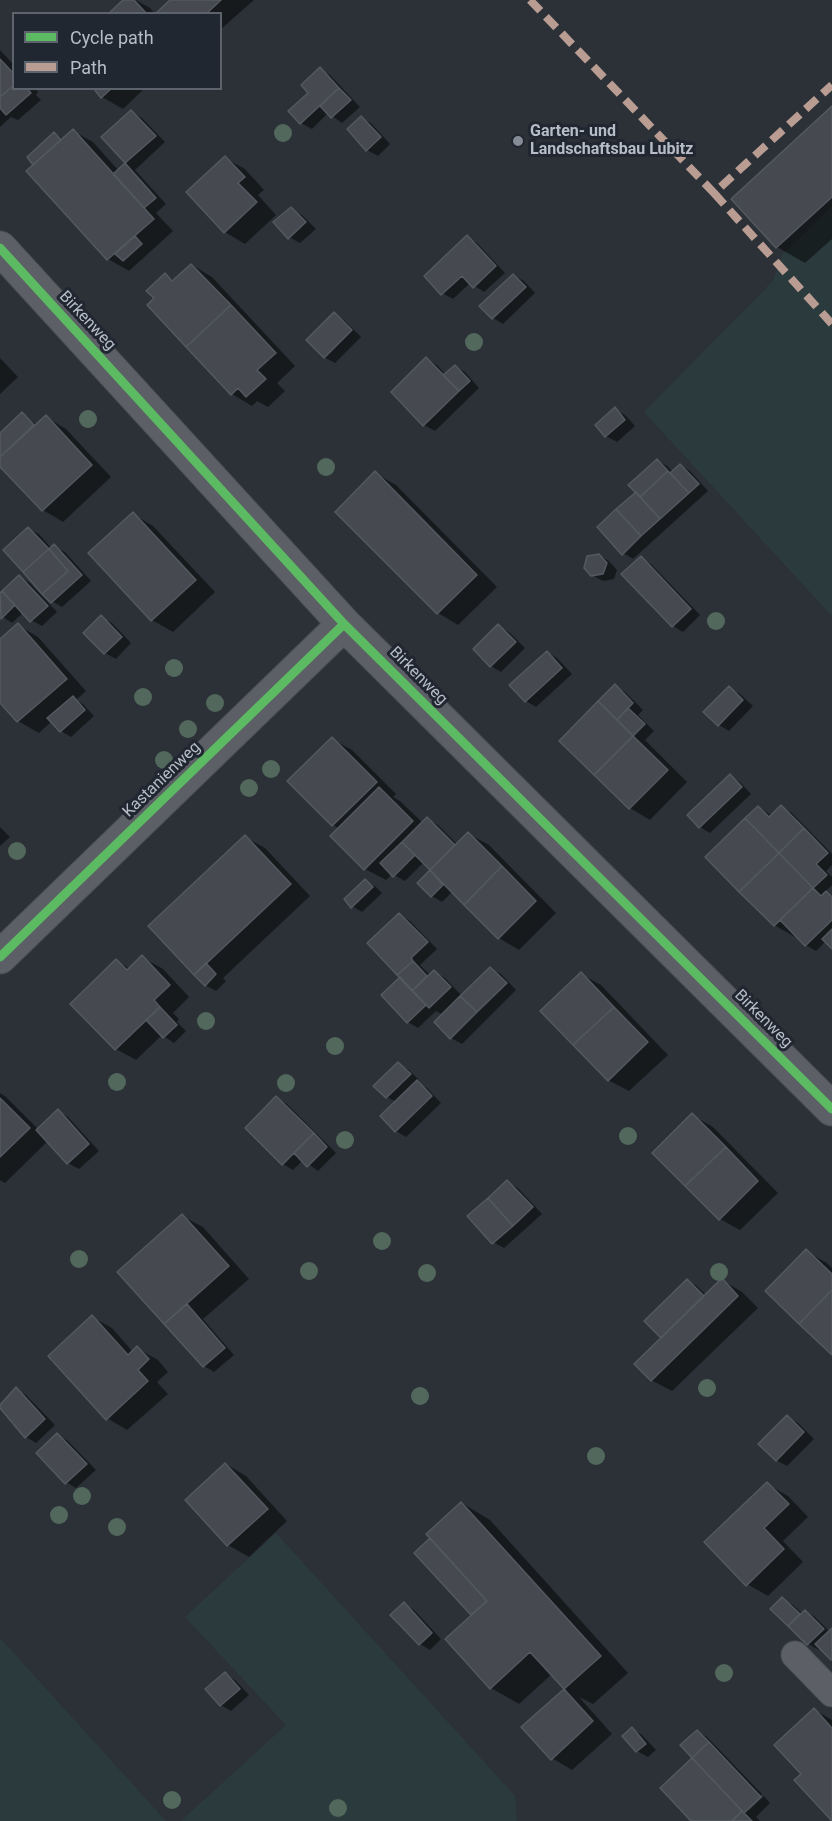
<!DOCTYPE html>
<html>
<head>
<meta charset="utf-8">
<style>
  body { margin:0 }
  #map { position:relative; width:832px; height:1821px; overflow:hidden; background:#2c3138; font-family:Roboto,sans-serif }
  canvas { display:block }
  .legend { position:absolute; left:12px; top:12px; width:210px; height:78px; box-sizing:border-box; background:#202731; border:2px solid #5c636d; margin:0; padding:8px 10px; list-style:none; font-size:18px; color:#b7bdc7 }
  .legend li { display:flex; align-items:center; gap:12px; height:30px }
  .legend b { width:30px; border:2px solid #5c636d }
</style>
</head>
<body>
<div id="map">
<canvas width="832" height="1821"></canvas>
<ul class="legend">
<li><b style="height:8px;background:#5cba63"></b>Cycle path</li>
<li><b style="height:8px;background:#b99d93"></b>Path</li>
</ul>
</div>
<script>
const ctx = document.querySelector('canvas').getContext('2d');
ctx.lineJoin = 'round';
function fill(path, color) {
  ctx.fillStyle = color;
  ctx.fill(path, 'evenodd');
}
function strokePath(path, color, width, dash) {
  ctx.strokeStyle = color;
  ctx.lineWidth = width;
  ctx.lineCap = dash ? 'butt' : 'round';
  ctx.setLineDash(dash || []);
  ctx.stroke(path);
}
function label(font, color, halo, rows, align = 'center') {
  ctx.font = font + ' Roboto,sans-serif';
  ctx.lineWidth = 6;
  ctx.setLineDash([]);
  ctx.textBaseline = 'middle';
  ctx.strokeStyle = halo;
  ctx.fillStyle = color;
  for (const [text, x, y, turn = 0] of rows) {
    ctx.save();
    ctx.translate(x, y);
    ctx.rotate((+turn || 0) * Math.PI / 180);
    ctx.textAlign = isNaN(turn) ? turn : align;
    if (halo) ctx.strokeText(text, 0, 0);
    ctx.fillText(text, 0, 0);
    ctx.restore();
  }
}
const green = new Path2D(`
  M832,206V616L644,412L773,281L782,255Z
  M276,1533L515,1796L517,1821H181L286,1725L185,1617Z
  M0,1638L166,1821H0Z`);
const shadow = new Path2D(`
  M125,0H136L150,8L155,14H110Z
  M172,0H254L220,30V14H157Z
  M0,50L14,65V88H35L38,92L36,95L41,100L18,120L11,117L0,127Z
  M320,69L330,75L360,107L342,123L328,113L312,129L301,123L310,93Z
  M95,88H145L123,109L102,97Z
  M832,108V239L805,263L777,247L733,199Z
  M132,112L142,118L165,142L135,170L166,204L156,213L173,231L129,271L108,259L28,171L35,165L55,134L63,139L73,131L93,142L119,171L127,163L104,137Z
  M361,118L371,123L390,144L378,156L367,150Z
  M225,158L245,169L264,190L258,195L276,215L245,244L225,232Z
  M291,209L302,215L316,229L300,243L289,237Z
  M467,237L477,243L505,273L484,292L470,283L453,299L442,293Z
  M192,265L212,277L295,366L277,383L285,391L268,407L257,401L252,406L232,394L156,298L165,275L175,281Z
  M513,275L524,281L535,293L503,324L493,318L481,306Z
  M334,314L344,320L361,337L335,363L324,357Z
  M0,358L18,377L0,394Z
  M427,359L437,365L446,375L455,366L465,372L479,388L435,431L424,425Z
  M615,409L625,415L635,426L617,442L606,436L597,426Z
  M22,414L37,425L46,417L66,429L111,477L63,522L43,510L0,465V435Z
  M657,460L667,466L673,472L680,465L690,471L708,491L633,559L623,553L638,492Z
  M375,473L396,485L497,587L458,625L438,613Z
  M133,514L153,526L215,592L173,632L152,620L90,554Z
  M29,529L39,534L52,549L54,546L65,552L91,581L62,607L52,601Z
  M599,555L609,561L617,570L614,579L603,581L592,575Z
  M641,558L651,564L700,615L683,632L673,626Z
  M20,577L30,583L57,612L42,626L31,620L24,612L12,623L0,615V595Z
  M101,617L112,623L131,643L116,659L105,653Z
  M18,625L38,637L86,691L76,700L83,704L94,716L71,737L61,731L52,721L39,733L18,721L0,701V641Z
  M498,626L509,632L525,648L501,672L491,666Z
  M547,652L557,658L572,674L536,707L526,701Z
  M615,686L625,692L643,710L638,715L654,731L645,740L687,782L650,820L630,808Z
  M729,688L740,694L753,706L729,731L719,725Z
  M332,739L352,750L396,794L393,797L400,801L423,823L427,819L438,825L458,845L469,834L489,845L556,913L519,950L499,938L453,891L442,902L432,896L419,883L431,871L424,862L405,881L392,874L386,880L365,869L332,836L340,829L333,825Z
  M730,776L740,782L751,794L710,833L700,827L689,815Z
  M759,807L772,816L781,807L792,813L832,854V865L826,871L832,877V885L825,892L832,896V947L826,941L816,951L806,945L797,935L795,937L774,925Z
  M0,827L10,837L0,846Z
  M245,837L265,848L310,896L223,978L226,981L216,991L205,985L150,926Z
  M366,881L376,887L382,893L362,912L352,906Z
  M400,915L410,921L437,949L420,965L430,975L434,972L445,978L462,996L490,969L501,974L516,990L462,1044L451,1038L436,1022L443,1015L436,1011L418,1028L408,1022L383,995L402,977Z
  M142,957L163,969L189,997L173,1013L179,1019L177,1022L186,1031L174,1043L162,1035L136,1060L116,1049L117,961L130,969Z
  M581,974L601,985L668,1055L629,1091L608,1080Z
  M399,1064L409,1070L420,1081L418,1083L427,1088L441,1103L406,1137L396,1131V1102L387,1097Z
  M0,1093L6,1097L39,1130L58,1111L68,1117L99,1151L79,1169L68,1163L48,1141L5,1183L0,1180Z
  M276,1098L287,1104L336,1153L318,1171L303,1160L293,1170L283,1164Z
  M692,1115L713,1127L778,1193L740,1230L720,1219Z
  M507,1182L518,1188L542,1214L504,1248L493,1242Z
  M182,1216L203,1227L249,1279L203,1319L234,1355L214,1372L204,1366L119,1272Z
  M806,1251L827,1263L832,1268V1353Z
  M687,1280L697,1286L706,1295L722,1280L742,1292L758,1308L672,1391L651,1380L663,1338Z
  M92,1317L112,1328L133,1352L137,1348L158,1360L168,1372L157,1382L168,1394L127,1430L107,1418Z
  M16,1389L26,1395L55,1425L36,1443L26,1437Z
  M788,1417L798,1423L814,1439L787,1466L776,1460Z
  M58,1435L68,1441L96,1470L76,1488L66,1482Z
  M226,1464L246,1476L287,1521L249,1557L228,1545L187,1500Z
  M767,1484L788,1496L808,1517L783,1541L803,1562L768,1596L747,1584Z
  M462,1503L490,1520L628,1673L593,1704L579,1697L612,1734L572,1770L552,1758L524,1727L566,1689L552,1674L519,1704L491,1688L473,1615L416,1553L430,1540Z
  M782,1599L793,1605L803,1614L805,1611L815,1617L830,1632L832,1630V1659L821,1648L819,1650L808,1644L772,1609Z
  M404,1604L414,1610L441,1639L430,1650L420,1644Z
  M225,1674L235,1680L249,1695L231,1711L221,1705Z
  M815,1710L832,1720V1820L803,1774Z
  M632,1729L642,1735L656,1750L648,1757L637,1751L624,1736Z
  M697,1731L707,1737L762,1794L747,1808L749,1810L764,1796L770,1803L756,1817L760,1821H693L662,1788L694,1758Z`);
const building = new Path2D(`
  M123,0H134L147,14H108Z
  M170,0H221L206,14H155Z
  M0,59L14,74V85L0,97Z
  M320,67L339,88L300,124L288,111L308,93L301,85Z
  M14,85V88H27L31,93L6,115L0,108V97Z
  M93,88H112L101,98Z
  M339,88L351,100L331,118L320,106Z
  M832,106V197L776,248L731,199Z
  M131,110L156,136L125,163L101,137Z
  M361,116L381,137L366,151L347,129Z
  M73,129L154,219L107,260L26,171Z
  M54,132L61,140L33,165L27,157Z
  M225,156L245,177L238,183L257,202L224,233L186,192Z
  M125,163L156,198L144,208L113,174Z
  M291,207L306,222L288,239L273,222Z
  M467,235L496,266L473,288L462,276L441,295L424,276Z
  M135,236L142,244L123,261L115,254Z
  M191,264L231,305L186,347L147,305L154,298L146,291L165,273L172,281Z
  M513,274L526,287L492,319L479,306Z
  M231,305L276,353L257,370L266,379L246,397L238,388L231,395L186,347Z
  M334,312L352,330L324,358L306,340Z
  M426,357L459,391L423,426L391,392Z
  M455,365L470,381L459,391L443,375Z
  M615,407L625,420L605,437L595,425Z
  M22,412L34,425L0,457V433Z
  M46,415L92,465L42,511L0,467V457Z
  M657,459L668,471L640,497L628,485Z
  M680,464L699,484L689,493L670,473Z
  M375,471L477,575L437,614L335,512Z
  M668,471L689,493L660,519L640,497Z
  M636,492L660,519L641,536L616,509Z
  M616,509L641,536L622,555L597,527Z
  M133,512L196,580L151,621L88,553Z
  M28,527L49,549L23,572L3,550Z
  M54,544L82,575L51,603L42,594L68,571L49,549Z
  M49,549L68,571L42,594L23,572Z
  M599,554L607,563L603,574L591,576L584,568L587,556Z
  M641,556L691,609L672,627L621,574Z
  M19,575L48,606L30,622L2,591Z
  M2,591L15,605L1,619L0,593Z
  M101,615L122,637L104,654L83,633Z
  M18,623L67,679L17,722L0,703V639Z
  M498,624L516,642L490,667L473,649Z
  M547,651L562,668L525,702L509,685Z
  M615,684L633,703L617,720L598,701Z
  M729,686L743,700L718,726L703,712Z
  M73,696L85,710L60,732L47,718Z
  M598,701L633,736L594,775L559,741Z
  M628,708L645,724L633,736L617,720Z
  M633,736L668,770L629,809L594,775Z
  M332,737L377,782L332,826L287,781Z
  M730,774L742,787L699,828L687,815Z
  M379,787L413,821L364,870L330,836Z
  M781,805L804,828L779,853L745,818L758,806L769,817Z
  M427,817L455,845L430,870L402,842Z
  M745,818L779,853L739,892L705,857Z
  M804,828L828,853L816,864L827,875L813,888L779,853Z
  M468,832L502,866L464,905L430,870Z
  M245,835L291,884L194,975L148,926Z
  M402,842L415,855L393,877L380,863Z
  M779,853L813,888L774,926L739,892Z
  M502,866L536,901L498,939L464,905Z
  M430,870L443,885L431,897L417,883Z
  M365,879L373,887L351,908L344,899Z
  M813,888L821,896L826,891L832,897V920L805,946L780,920Z
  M399,913L428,942L411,958L413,961L397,975L367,943Z
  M832,929V949L822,939Z
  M142,955L170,985L154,1000L160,1007L115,1050L70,1004L116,959L127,970Z
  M413,961L427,976L412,991L397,975Z
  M206,963L216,974L205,986L194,975Z
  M490,967L507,983L477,1012L460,996Z
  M434,970L451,987L429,1008L412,991Z
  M581,972L614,1007L573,1045L540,1011Z
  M400,977L426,1005L407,1023L381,995Z
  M460,996L477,1012L450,1039L434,1022Z
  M160,1007L177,1025L163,1038L146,1020Z
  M614,1007L648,1042L608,1081L573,1045Z
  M398,1062L411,1074L386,1098L373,1086Z
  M417,1080L432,1096L395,1132L380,1116Z
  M276,1096L314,1133L282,1165L245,1128Z
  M0,1098L30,1128L0,1157Z
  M58,1109L89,1144L67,1164L36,1130Z
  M692,1113L726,1147L685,1186L652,1153Z
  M314,1133L327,1147L307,1167L294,1153Z
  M726,1147L758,1181L719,1220L685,1186Z
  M507,1180L533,1207L513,1226L488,1198Z
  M488,1198L513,1226L492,1244L467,1216Z
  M182,1214L229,1266L164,1324L117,1272Z
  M806,1249L832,1274V1290L799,1324L765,1291Z
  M722,1278L738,1296L651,1381L634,1364Z
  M687,1279L704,1296L661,1338L644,1321Z
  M832,1290V1355L799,1324Z
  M187,1304L225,1348L203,1367L164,1324Z
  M92,1315L128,1355L137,1346L149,1359L138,1370L148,1381L106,1420L48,1356Z
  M16,1387L45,1419L25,1438L0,1408V1405Z
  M787,1415L804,1432L776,1461L758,1444Z
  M57,1433L87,1464L65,1484L36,1453Z
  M225,1463L268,1509L227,1546L185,1500Z
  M767,1482L789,1504L764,1528L784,1549L746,1586L704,1542Z
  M461,1502L601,1656L564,1689L530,1652L490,1689L445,1639L487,1601L426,1534Z
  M430,1538L487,1601L471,1615L414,1553Z
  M782,1597L800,1614L788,1626L770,1609Z
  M404,1602L432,1633L419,1645L390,1615Z
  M805,1610L824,1629L807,1645L788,1626Z
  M832,1628V1659L831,1660L815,1644Z
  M225,1672L240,1689L220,1706L205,1689Z
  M564,1689L593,1721L551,1760L521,1727Z
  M814,1708L832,1728V1821L794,1780L801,1774L774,1745Z
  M632,1727L646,1744L636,1752L622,1736Z
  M697,1730L709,1742L692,1758L680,1745Z
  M709,1742L761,1797L744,1813L692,1758Z
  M692,1758L742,1811L732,1821H691L660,1788Z
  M742,1811L752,1821H732Z`);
const service = new Path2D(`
  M795,1655L832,1693`);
const minor = new Path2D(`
  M0,248L344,624L832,1109
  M0,957L344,624`);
const quiet = new Path2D(`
  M530,0L714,193L832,85
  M714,193L832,324`);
const cycleway = new Path2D(`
  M0,248L344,624L832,1109
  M0,957L344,624`);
const trees = [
  [283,133],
  [474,342],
  [88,419],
  [326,467],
  [716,621],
  [174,668],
  [143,697],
  [215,703],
  [188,729],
  [164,760],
  [271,769],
  [249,788],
  [17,851],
  [206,1021],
  [335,1046],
  [117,1082],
  [286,1083],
  [628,1136],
  [345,1140],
  [382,1241],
  [79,1259],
  [309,1271],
  [719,1272],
  [427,1273],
  [707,1388],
  [420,1396],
  [596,1456],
  [82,1496],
  [59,1515],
  [117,1527],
  [724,1673],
  [172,1800],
  [338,1808]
];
const markers = [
  [518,141,6,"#868c95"]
];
const poiNames = [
  ["Garten- und",530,132],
  ["Landschaftsbau Lubitz",530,150]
];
const streetNames = [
  ["Birkenweg",87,321,47],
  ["Birkenweg",418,676,45],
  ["Kastanienweg",162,780,-44],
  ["Birkenweg",763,1019,45]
];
fill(green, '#2b3b3d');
fill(shadow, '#0007');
fill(building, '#464a50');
strokePath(building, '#54585f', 1.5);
strokePath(service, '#4a4d52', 29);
strokePath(minor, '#4a4d52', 35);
strokePath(service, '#5c5f65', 27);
strokePath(minor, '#5c5f65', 33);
strokePath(quiet, '#b99d93', 8, [15, 8]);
strokePath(cycleway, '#5cba63', 9);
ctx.fillStyle = '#52685c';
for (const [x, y] of trees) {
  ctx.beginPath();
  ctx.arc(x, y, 9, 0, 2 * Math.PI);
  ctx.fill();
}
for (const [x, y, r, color] of markers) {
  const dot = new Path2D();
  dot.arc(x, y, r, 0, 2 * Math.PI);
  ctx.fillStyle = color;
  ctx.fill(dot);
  strokePath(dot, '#202731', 2);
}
label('bold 16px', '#b7bdc7', '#202731', poiNames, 'left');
label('16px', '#b7bdc7', '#202731', streetNames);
</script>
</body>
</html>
